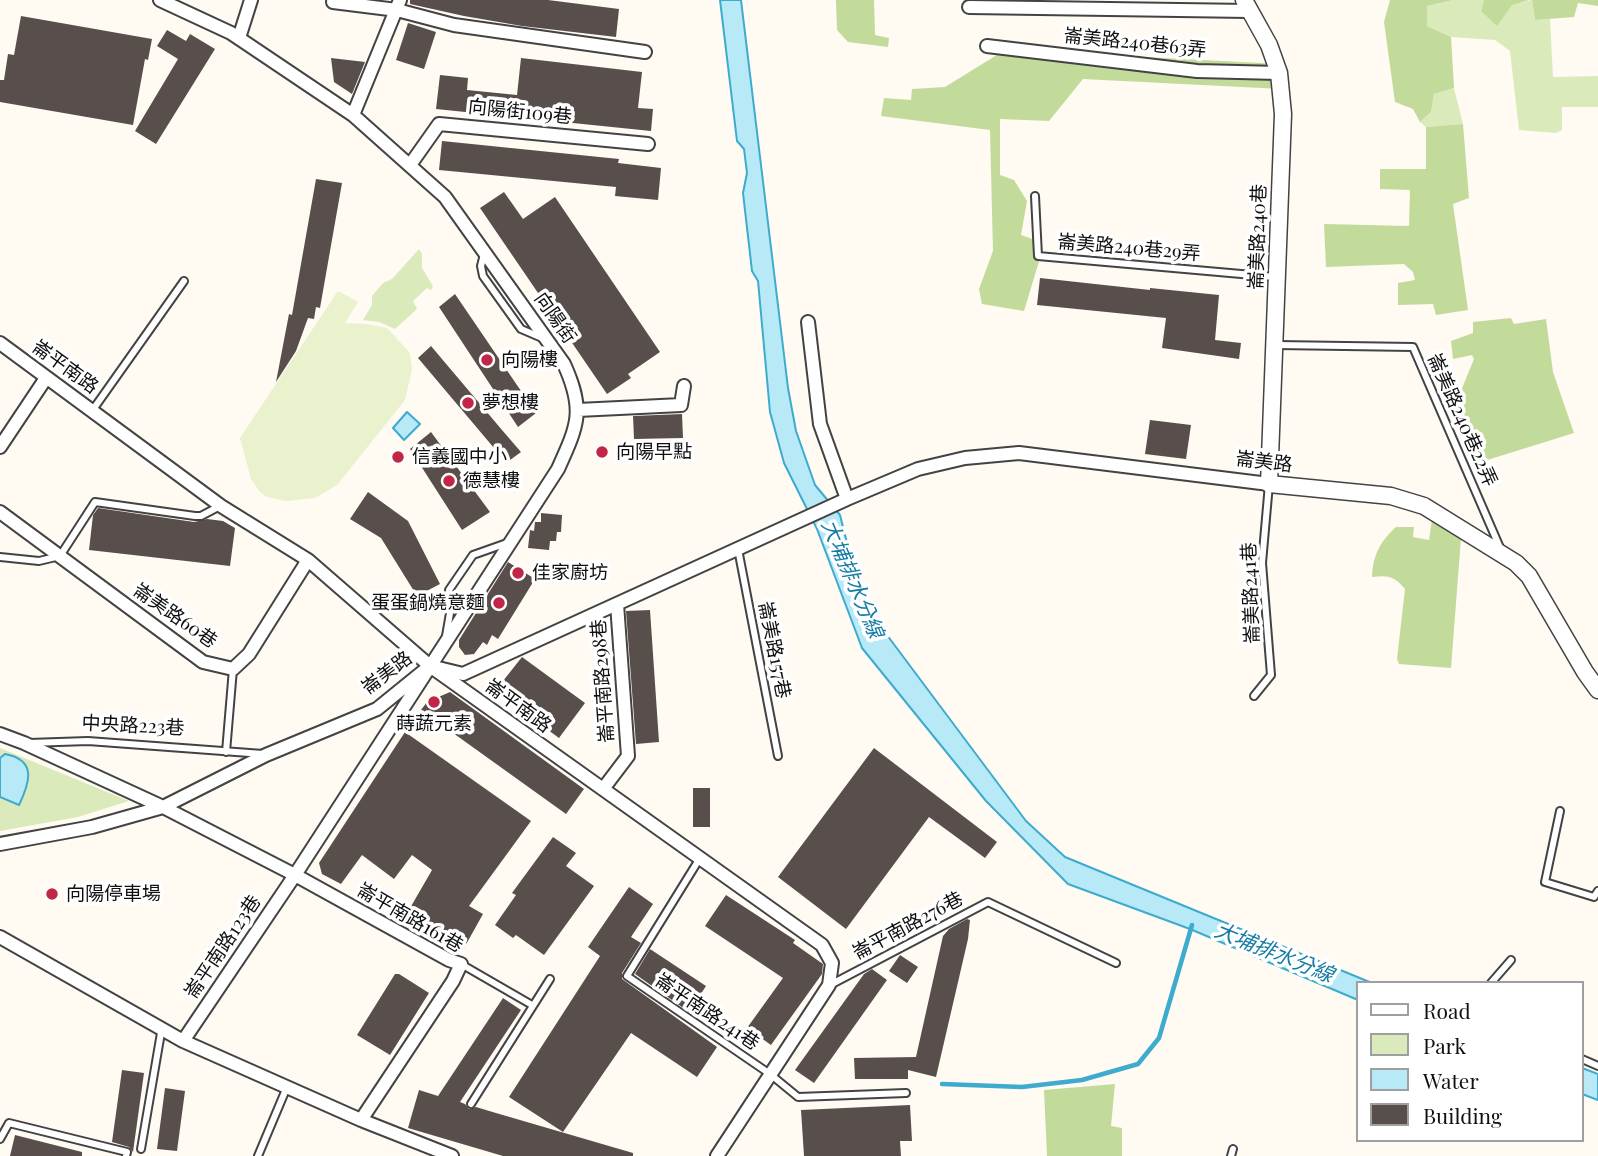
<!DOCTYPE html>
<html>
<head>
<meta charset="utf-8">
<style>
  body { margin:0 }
  #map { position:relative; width:1598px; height:1156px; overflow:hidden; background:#fffaf2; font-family:"Playfair Display",serif }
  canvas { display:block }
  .legend { position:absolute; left:1356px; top:981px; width:228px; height:161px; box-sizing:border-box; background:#fff; border:2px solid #9f9f9f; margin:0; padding:9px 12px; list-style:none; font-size:21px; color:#101010 }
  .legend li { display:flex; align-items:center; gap:14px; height:35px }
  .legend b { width:35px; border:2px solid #9f9f9f }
</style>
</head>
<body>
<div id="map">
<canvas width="1598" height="1156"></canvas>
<ul class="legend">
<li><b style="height:9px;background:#fff"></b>Road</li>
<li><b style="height:19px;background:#dbeabb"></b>Park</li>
<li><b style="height:19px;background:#b7e9f7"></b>Water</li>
<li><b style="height:19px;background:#584f4c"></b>Building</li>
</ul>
</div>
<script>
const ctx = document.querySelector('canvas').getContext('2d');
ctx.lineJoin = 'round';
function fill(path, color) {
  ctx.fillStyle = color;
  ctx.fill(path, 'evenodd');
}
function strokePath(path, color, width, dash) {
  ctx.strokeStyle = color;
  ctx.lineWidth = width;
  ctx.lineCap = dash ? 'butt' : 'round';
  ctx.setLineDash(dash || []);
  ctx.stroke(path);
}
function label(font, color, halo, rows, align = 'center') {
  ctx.font = font + ' "Playfair Display","Noto Sans TC",serif';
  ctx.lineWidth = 7;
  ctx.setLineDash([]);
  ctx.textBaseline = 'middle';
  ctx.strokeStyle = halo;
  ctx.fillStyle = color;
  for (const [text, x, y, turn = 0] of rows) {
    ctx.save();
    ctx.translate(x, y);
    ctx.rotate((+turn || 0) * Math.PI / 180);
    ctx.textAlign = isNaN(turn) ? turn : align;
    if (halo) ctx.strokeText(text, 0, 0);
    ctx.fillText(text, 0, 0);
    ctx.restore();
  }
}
const green = new Path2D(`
  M1453,0H1484L1481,11L1532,0L1535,20L1550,19L1553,77L1598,76V107H1562V130L1556,133L1519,130L1510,51L1495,40L1451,37L1427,26V6Z
  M1454,88L1463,124L1426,127L1420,122L1431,112L1434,94Z
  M419,249L422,254V268L433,286L431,290L427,288L413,301L417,309L395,329L379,322L363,320L372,305V296L383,283L392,279Z
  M0,748L129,801L78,817L0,831Z`);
const forest = new Path2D(`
  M836,0H874L875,35L889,38L888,47L848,42L837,30Z
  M1390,0H1453L1427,6V26L1451,37L1454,88L1434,94L1431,112L1420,122L1413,109L1395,102L1384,22Z
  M1484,0H1529L1512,5L1497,26L1481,11Z
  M1532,0H1598V6L1578,3L1574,17L1535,20Z
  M1005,50L1281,64V89L1083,79L1049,121L1000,119V175L1014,180L1027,201L1021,235L1038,241L1040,258L1024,311L982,304L979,289L993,251L990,130L881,116L884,98L911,100L912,89L945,87Z
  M1463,124L1469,198L1453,204L1468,310L1436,315L1433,304L1398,305V283L1415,280L1413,272L1404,264L1326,267L1324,224L1409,226L1410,190L1380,189V169H1426V127Z
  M1511,318L1514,324L1546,319L1553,372L1574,433L1481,462L1456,403L1474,359L1472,355L1453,359L1451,341L1473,333V322Z
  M1434,506L1462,525L1451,668L1399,664L1397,659L1405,589C1395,576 1387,575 1372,577C1373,555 1380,542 1396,527H1414L1413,537L1429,540Z
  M1115,1084L1111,1126L1122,1128V1156H1047L1044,1090Z`);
const pitch = new Path2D(`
  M338,291L358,302L345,323L366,324L387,328L410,353L412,369L405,400L337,485L315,498L286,501L267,497L260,492L251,479L240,438Z`);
const water = new Path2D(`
  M720,0H741L788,388L796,431L815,485L840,515L848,547L875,619L1026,821L1065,857L1372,983H1358V1000L1190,929L1068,884L986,801L862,648L817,529L784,463L770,412L758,281L752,271L743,193L747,173L744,149L737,141Z
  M407,412L420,424L404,440L393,428Z
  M5,754C37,760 30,782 19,805L0,797V758Z
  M1582,1068L1598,1074V1100L1582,1094Z`);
const stream = new Path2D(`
  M942,1084L1022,1087L1082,1080L1138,1064L1159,1038L1192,925`);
const building = new Path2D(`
  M410,0H548L619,9L616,37L522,26L464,16L410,4Z
  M21,16L152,39L148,60L145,59L133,125L0,102V80H4L8,54L14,55Z
  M408,23L436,32L424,69L396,60Z
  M167,30L186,41L190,34L215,49L156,144L135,131L178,59L157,46Z
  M331,58L365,62L352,94L334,82Z
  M521,58L642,72L638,108L653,109L651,131L436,109L440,75L468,78L467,90L517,95Z
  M442,141L619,159L618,163L661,168L658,200L615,196L616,187L439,170Z
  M316,179L342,183L320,308L316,307L314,319L308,318L296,351L276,382L289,314L292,315Z
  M504,192L523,219L555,197L660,352L628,374L631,378L607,394L480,208Z
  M1040,278L1150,290V288L1219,295L1215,340L1241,343L1239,359L1162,348L1166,318L1037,305Z
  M455,294L536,413L518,427L439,307Z
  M431,346L502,430L521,452L506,463L494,448L418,358Z
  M682,414L683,438L634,439L633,416Z
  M1150,420L1191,425L1186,459L1145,454Z
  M431,432L490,512L462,530L410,449Z
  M368,492L408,521L440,584L417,596L381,538L350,519Z
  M98,508L194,522L207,519L223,521L235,528L230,566L89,550L93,515Z
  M541,513L562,515L561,532H557L556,541H550L549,550L528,548L530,530L534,531L535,522H541Z
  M508,562L535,579L498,639L492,635L487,645L483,642L474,654L465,655L459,647V640Z
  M650,610L659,742L636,744L626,611Z
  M522,657L585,703L559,738L495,691Z
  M450,692L584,789L566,814L421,710L427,702Z
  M405,732L531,821L469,906L483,914L464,948L406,915L432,870L412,855L394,879L362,855L341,884L322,874L319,863Z
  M874,748L997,842L985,858L929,817L846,929L778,877Z
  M693,788H710V827H693Z
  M553,837L576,853L566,866L594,886L544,955L516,935L513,938L495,925L516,895L512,893Z
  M629,887L653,904L631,937L641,943L622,973V979L717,1047L697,1077L631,1033L563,1132L509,1097L600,956L588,947Z
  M726,895L795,940L793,943L823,964L822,974L771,1045L747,1028L783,978L705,926Z
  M967,919L970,920L968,939L936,1077L908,1070V1079H855L854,1058L916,1057L943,936L949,929Z
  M650,949L706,986L689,1012L635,974Z
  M900,955L918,967L907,983L889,971Z
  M872,969L887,980L814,1083L795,1070L864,974Z
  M395,974H399L429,993L390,1055L357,1035Z
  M503,998L521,1010L460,1102L465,1104L469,1109L476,1107L496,1113L633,1153V1156H503L408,1128L419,1090L438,1096Z
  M122,1070L144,1073L133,1152L129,1147L112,1142Z
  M165,1088L185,1091L177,1151L157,1149Z
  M910,1105L912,1141H900L901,1156H804L801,1110Z
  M15,1135L82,1152V1156H10Z`);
const service = new Path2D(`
  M1035,196L1038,256L1275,277
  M484,254L481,266L483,276L521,329L542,338
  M1277,345L1413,347L1501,550
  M92,411L184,281
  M738,549L778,756
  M0,557L39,561L60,556L95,502L195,516H201L220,506
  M446,636L450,613L449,590L473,555L507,543
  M1254,696L1271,675L1262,563L1269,484
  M29,743L88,741L263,754
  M226,752L233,669
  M1560,811L1545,882L1594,897L1598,891
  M700,858L627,976L770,1074L798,1097L906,1093
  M461,964L532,1005
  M1491,983L1511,960
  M830,985L988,902L1116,963
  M1582,1059L1598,1066
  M471,1104L550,979
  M0,1139L9,1123L127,1152L126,1156
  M141,1149L162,1027
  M258,1156L287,1087
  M1231,1156L1233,1149`);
const minor = new Path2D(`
  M160,0L231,33L353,115L445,197L564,364C585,410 578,425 558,469L295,875L183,1041
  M333,2L397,10L454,25L645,52
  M969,7L1249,11
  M239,38L251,0
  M987,46L1197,71L1279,73
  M353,115L400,0
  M410,165L439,124L648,144
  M808,322L820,424L847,499
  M0,343L221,506L308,560L430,666L822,945L832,963L829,985L717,1156
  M578,410L681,405L684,386
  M0,447L46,378
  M0,512L203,662L233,669L249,654L308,560
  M0,734L24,743L163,807L295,875L449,960L461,964L453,981L361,1120
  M603,789L628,756L617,604
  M0,844L92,827L163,807L266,755L377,709L430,666L463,674L847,499L918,469L965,458L1019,453L1269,484
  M0,937L183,1041L361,1120L452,1156`);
const tertiary = new Path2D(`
  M1244,0L1269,45L1279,73L1283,114L1269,484L1391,496L1424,506L1516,563L1529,576L1585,672L1598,690`);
const markers = [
  [487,360,7,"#c12646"],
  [468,403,7,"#c12646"],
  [602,452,7,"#c12646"],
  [398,457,7,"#c12646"],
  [449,481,7,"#c12646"],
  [518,573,7,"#c12646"],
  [499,603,7,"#c12646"],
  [434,702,7,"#c12646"],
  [52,894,7,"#c12646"]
];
const streetNames = [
  ["崙美路240巷63弄",1135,43,6],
  ["向陽街109巷",520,112,6],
  ["崙美路240巷",1258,237,-88],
  ["崙美路240巷29弄",1129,248,5],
  ["向陽街",555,318,55],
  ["崙平南路",65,367,36],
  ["崙美路240巷22弄",1462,420,66],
  ["崙美路",1264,462,7],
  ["崙美路241巷",1251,593,-92],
  ["崙美路60巷",175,616,35],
  ["崙美路157巷",774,650,79],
  ["崙美路",387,673,-37],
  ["崙平南路298巷",603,681,-94],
  ["崙平南路",518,706,36],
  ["中央路223巷",133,726,3],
  ["崙平南路161巷",410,918,30],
  ["崙平南路276巷",908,926,-28],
  ["崙平南路123巷",223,947,-56],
  ["崙平南路241巷",707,1012,34]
];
const poiNames = [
  ["向陽樓",501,360],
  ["夢想樓",482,403],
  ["向陽早點",616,452],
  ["信義國中小",412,457],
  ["德慧樓",463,481],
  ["佳家廚坊",532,573],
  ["蛋蛋鍋燒意麵",485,603,"right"],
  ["蒔蔬元素",434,724,"center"],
  ["向陽停車場",66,894]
];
const waterNames = [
  ["大埔排水分線",852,579,67],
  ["大埔排水分線",1274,953,22]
];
fill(green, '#dbeabb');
fill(forest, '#c2db9a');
fill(pitch, '#eaf1cd');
fill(water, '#b7e9f7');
strokePath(water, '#3dabce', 2);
strokePath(stream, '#3dabce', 4.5);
fill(building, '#584f4c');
strokePath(service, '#434343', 10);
strokePath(minor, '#434343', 16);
strokePath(tertiary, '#434343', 19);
strokePath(service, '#fff', 6);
strokePath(minor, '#fff', 12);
strokePath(tertiary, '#fff', 16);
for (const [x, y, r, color] of markers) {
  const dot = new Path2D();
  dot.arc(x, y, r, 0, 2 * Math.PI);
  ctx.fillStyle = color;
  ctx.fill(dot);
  strokePath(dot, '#fff', 2.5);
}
label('19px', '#101010', '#fff', streetNames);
label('19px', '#101010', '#fff', poiNames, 'left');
label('italic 21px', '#177ca3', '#fff', waterNames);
</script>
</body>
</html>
